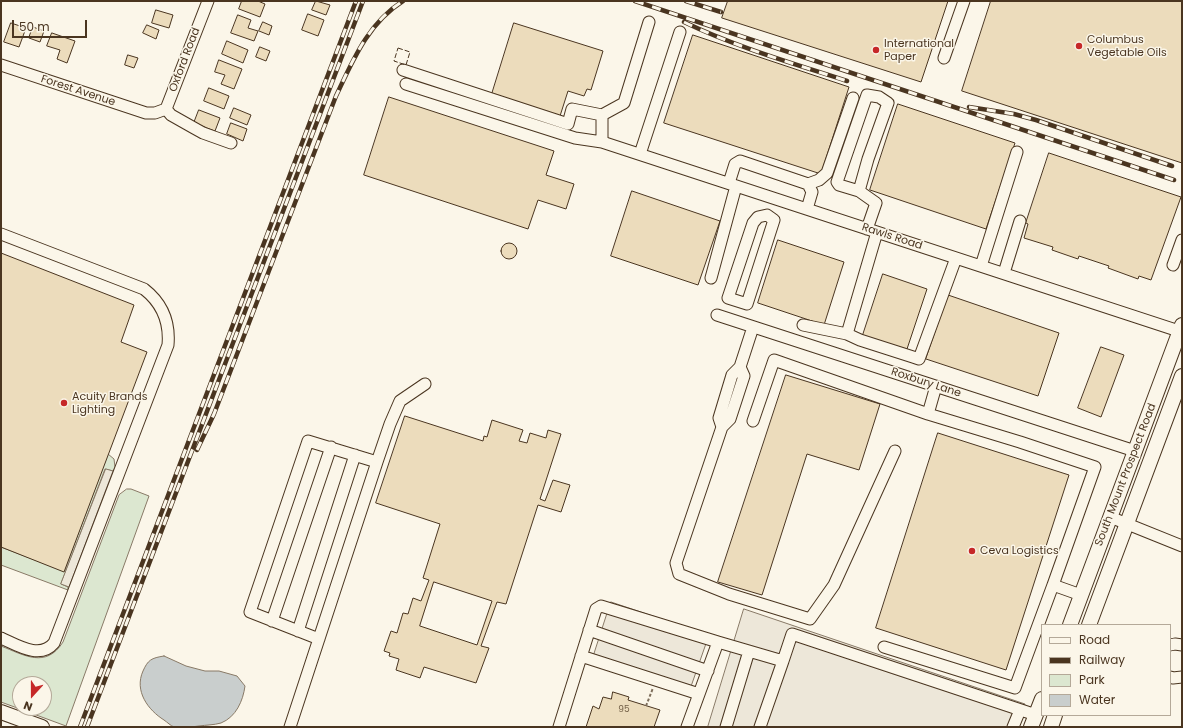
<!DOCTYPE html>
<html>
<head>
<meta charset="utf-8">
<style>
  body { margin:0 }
  #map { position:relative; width:1183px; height:728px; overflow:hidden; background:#fbf6e9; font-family:Poppins,sans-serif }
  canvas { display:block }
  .frame { position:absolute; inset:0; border:2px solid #4a3520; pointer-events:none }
  .legend { position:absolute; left:1041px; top:624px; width:130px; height:92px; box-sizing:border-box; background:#fbf6e9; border:1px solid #b4a999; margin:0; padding:5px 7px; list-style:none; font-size:12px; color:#4a3520 }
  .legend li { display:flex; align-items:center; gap:8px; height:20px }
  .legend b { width:20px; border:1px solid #b4a999 }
  .north { position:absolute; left:12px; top:676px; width:40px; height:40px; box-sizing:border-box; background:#fbf6e9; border:1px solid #b4a999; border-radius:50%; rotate:201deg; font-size:11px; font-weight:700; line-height:16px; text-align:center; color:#4a3520 }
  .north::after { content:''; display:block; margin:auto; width:14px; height:18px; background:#c62828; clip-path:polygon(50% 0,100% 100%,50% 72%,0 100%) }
  .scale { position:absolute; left:12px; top:20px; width:75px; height:18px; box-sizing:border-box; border:2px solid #4a3520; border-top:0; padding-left:5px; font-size:12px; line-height:14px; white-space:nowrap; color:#4a3520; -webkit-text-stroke:3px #fbf6e9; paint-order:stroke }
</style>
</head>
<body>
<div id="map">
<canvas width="1183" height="728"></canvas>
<div class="frame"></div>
<ul class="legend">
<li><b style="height:5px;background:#fbf6e9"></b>Road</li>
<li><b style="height:5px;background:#4a3520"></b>Railway</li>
<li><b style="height:11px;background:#dce7d0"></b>Park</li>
<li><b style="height:11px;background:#c9cecd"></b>Water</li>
</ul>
<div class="north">N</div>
<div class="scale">50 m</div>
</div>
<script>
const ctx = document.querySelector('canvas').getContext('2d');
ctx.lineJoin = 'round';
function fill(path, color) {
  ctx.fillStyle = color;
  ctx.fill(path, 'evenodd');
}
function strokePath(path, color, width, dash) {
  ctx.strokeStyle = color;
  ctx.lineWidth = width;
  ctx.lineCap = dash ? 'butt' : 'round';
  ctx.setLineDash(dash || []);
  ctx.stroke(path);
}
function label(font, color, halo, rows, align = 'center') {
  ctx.font = font + ' Poppins,sans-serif';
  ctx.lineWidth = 3;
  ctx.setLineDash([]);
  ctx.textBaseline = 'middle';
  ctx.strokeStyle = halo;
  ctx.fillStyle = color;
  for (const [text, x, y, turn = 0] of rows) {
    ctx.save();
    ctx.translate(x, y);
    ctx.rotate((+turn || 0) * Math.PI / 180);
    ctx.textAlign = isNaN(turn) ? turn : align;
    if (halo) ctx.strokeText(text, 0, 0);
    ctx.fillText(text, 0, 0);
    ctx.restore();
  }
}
const green = new Path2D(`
  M108,454L114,459L115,467L113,471L105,469L61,584L68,587V590L1,565V547L64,571Z
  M127,489H131L149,496L66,726L1,702V646C24,655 46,669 63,642L119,495ZM20,684H44V708H20Z`);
const parking = new Path2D(`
  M106,469L113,471L69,587L61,584Z
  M611,602L709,635L688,695L591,664Z
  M744,609L1025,704L1017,727H708Z`);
const water = new Path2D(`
  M164,656L186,666L205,671H219L237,676L245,686C243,701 236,717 221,723C214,725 206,725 199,726C192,727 181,728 174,727C171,726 167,722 164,720C148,710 134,691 143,671C148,660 151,658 164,656Z`);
const building = new Path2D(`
  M242,1H258L265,4L260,17L239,9Z
  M316,1L330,5L326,15L312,10Z
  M728,1H948L921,82L722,18Z
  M991,1H1182V163L962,91Z
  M156,10L173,15L169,28L152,23Z
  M308,14L324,20L318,36L302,30Z
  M238,15L251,20L248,28L258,31L254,41L231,33Z
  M263,22L272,26L269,35L259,31Z
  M11,23L26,28L19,47L4,42Z
  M514,23L603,51L591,90L587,89L584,96L568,91L560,116L492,94Z
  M147,25L159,30L156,39L143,33Z
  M33,27L44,31L40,42L29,38Z
  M52,33L75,41L67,63L57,59L60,50L47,46Z
  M693,35L849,87L821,174L664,123Z
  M227,41L248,50L243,63L222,54Z
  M260,47L270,51L266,61L256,57Z
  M128,55L138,58L134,68L125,65Z
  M219,60L242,69L234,89L221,84L225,75L215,72Z
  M209,88L229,96L224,109L204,101Z
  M389,97L554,151L546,175L574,184L566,209L538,200L528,229L364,175Z
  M898,104L1015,143L986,229L870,190Z
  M234,108L251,115L247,125L230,118Z
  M199,110L220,118L215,131L194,123Z
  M231,123L247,129L243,141L227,134Z
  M1049,153L1181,197L1151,280L1139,276L1138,279L1108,268L1109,266L1079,256L1078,259L1052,250L1053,247L1024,238L1028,224L1026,223Z
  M632,191L720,221L698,285L611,256Z
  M778,240L844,262L824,325L758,303Z
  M501 251a8 8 0 1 1 16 0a8 8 0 1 1-16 0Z
  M1,253L134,305L121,342L147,352L64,572L1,547Z
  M883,274L927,289L906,352L862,338Z
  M948,295L1059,333L1038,396L926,359Z
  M1101,347L1124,355L1101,417L1078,408Z
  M786,375L880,404L859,470L807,454L762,595L718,582Z
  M405,416L483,441L484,436L487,437L492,420L523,430L519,441L527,443L530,433L546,438L548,430L561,434L540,499L545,501L553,480L570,485L561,512L538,505L506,604L497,602L481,646L489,648L476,683L424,667L420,678L396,670L399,659L389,656L390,653L384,651L391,631L397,633L403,613L408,614L413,598L421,601L429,580L423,578L440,524L376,503ZM434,582L492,601L477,645L420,626Z
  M938,433L1069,475L1006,670L876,628Z
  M613,692L629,697L628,700L660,710L654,727H586L593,706L599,709L603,697L611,699Z`);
const path = new Path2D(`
  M646,706L653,688`);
const minor = new Path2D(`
  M944,58L964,1
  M1,65L146,113H155L166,109L208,1
  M403,70L568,124L572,109L602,115
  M406,84L575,138L602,142L1182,332
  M166,109L171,115L194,128L203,133L231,143
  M602,142V115L624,103L649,22
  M640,154L680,32
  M729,183L735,164L740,161L808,184L819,180L827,173L853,98
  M859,191L868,159L888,103L879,97L867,95L837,182L839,185L859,191L876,203L867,229
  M807,209L812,192L808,184
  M767,215L774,220L747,304L728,298L753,223L758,217Z
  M877,232L847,334L860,340L913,357L919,359L956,258
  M1,234L144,289C162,303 170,322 168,345L54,643C40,660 17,645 1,638
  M1173,265L1182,240
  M981,266L1017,152
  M1004,273L1020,221
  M711,278L736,186
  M717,315L1135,451
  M803,325L847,334
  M740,367L744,376L730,419L722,427L676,563L679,574L729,594L810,619L834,585L895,451
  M928,414L1020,442L1095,467L1053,585L1081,595
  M753,421L774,360L928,414L936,386
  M722,427L719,418L732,375L740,367L753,327
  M377,462L390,424L400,401L425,384
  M1110,517L1182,546
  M272,621L331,447
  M589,630L708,671
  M298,631L355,455
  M1170,645L1175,644L1182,645
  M884,647L1015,688L1053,585
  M581,656L699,694
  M1170,677L1173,678L1182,677
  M290,727L377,462L308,441L250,612L319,639
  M559,727L596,609L601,606L718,642
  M687,727L718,642L783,661L792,634L1036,715
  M726,727L749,651
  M760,727L783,661
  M1013,727L1020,710`);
const major = new Path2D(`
  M1070,625L1182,325
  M1089,625L1182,376
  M1,712L42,727
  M1031,727L1042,699
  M1051,727L1055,715`);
const rail = new Path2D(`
  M635,1L1174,180
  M686,1L721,12
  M684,22C736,47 792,63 847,81
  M969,107L1014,114L1036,120L1172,166
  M197,450L214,414L336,96C353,60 368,23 403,1
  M80,727L356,1
  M87,727L363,1`);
const fence = new Path2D(`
  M398,48L410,52L406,65L394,61Z`);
const markers = [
  [1079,46,4,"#c62828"],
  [876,50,4,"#c62828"],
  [64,403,4,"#c62828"],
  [972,551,4,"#c62828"]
];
const numberNames = [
  ["95",624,710]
];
const poiNames = [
  ["Columbus",1087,40],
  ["Vegetable Oils",1087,53],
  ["International",884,44],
  ["Paper",884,57],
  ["Acuity Brands",72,397],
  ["Lighting",72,410],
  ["Ceva Logistics",980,551]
];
const streetNames = [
  ["Oxford Road",185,60,-69],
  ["Forest Avenue",78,91,18],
  ["Rawls Road",892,237,18],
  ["Roxbury Lane",926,383,18],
  ["South Mount Prospect Road",1126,475,-69]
];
fill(green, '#dce7d0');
strokePath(green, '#887966', 1);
fill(parking, '#ede7d9');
strokePath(parking, '#887966', 1);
fill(water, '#c9cecd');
strokePath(water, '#887966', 1);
fill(building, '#ecdcbc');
strokePath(building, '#4a3520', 1);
strokePath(minor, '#4a3520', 13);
strokePath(major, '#4a3520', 16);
strokePath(path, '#7f6f5c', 2, [3, 2]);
strokePath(minor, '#fbf6e9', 11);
strokePath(major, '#fbf6e9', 14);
strokePath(rail, '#4a3520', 4.5);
strokePath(rail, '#fbf6e9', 3, [9]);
strokePath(fence, '#4a3520', 1, [5, 2]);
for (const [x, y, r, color] of markers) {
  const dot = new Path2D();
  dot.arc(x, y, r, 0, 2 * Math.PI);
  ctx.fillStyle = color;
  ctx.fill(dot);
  strokePath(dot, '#fbf6e9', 1.5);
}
label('9px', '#725f47', null, numberNames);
label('11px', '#4a3520', '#fbf6e9', poiNames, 'left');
label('11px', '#4a3520', '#fbf6e9', streetNames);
</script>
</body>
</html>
